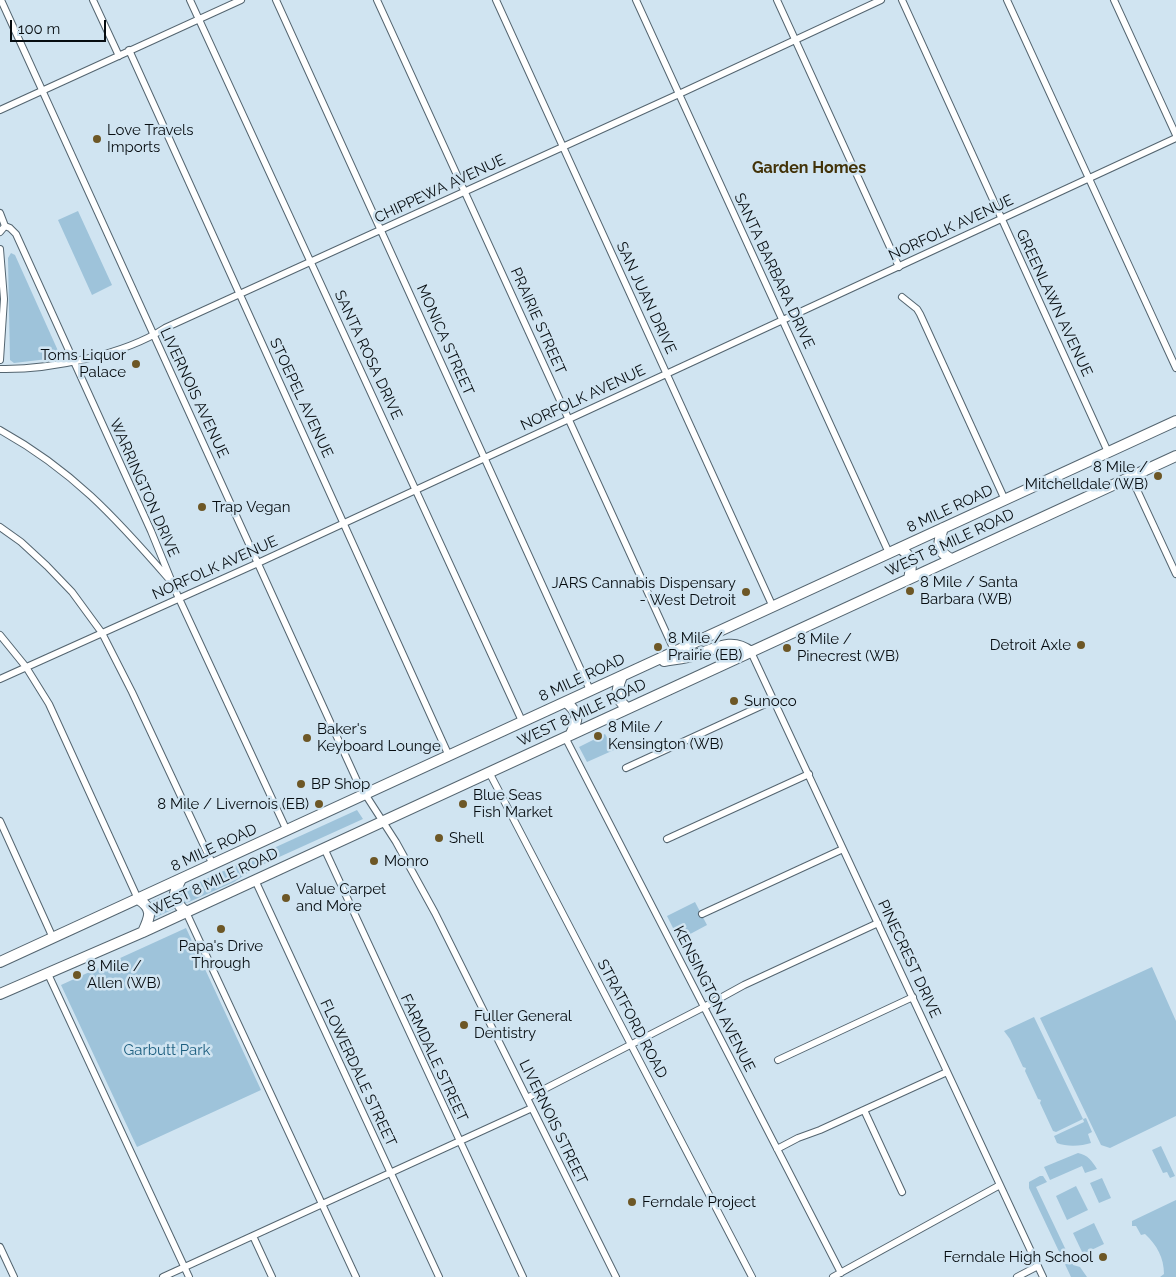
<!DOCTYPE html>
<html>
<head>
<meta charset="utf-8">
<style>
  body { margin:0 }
  #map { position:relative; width:1176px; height:1277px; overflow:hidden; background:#d0e4f1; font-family:Raleway,sans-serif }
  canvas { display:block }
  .scale { position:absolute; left:10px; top:20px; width:96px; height:22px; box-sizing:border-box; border:2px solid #070d11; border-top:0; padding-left:6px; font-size:15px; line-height:18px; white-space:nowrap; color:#070d11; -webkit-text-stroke:4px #d0e4f1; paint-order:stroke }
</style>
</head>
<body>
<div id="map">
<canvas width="1176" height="1277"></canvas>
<div class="scale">100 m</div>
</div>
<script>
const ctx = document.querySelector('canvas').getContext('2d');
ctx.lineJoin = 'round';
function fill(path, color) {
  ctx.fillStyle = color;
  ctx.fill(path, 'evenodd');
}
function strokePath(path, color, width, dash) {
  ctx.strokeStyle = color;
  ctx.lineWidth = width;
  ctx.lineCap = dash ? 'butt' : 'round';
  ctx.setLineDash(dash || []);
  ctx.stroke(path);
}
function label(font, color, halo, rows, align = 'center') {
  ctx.font = font + ' Raleway,sans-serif';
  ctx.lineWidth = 5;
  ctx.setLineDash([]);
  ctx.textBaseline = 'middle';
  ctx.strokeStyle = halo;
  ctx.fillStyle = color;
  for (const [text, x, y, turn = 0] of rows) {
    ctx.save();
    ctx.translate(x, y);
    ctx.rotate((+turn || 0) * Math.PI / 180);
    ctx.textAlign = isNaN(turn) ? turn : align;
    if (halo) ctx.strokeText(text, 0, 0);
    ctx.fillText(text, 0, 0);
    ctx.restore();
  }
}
const green = new Path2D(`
  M78,211L112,285L92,295L58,220Z
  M11,253L15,255L59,353L56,358L14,363L10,360L8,258Z
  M605,734L614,750L587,762L579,747Z
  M357,810L363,819L255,868L234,882L189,902L185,903L181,901L180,895L184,889Z
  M170,893V902L174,909L154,918V910L150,902Z
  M695,902L707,925L679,940L667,916Z
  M186,928L261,1090L137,1147L61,985Z
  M1152,967L1176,1021V1116L1110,1148L1101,1145L1040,1018Z
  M1034,1017L1083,1119L1086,1118L1092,1132L1088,1134L1091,1143C1082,1146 1067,1147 1057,1143L1054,1136L1084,1122L1083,1119L1056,1132L1053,1131L1040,1103L1041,1100L1038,1099L1025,1071L1026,1068L1023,1067L1010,1039L1004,1031Z
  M1161,1146L1175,1176L1170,1178L1167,1172L1163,1173L1152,1150Z
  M1078,1153C1088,1155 1092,1161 1097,1169L1085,1173L1082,1166L1050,1180L1044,1167Z
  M1040,1176H1043L1047,1182L1036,1187L1073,1265L1080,1267L1087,1277H1071L1029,1188V1182Z
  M1102,1178L1111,1198L1099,1203L1090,1183Z
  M1076,1186L1088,1210L1067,1220L1056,1196Z
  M1176,1200V1277H1160L1164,1274C1164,1258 1157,1245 1145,1234L1141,1235L1136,1226H1132V1221Z
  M1094,1223L1104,1244L1083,1254L1073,1233Z`);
const minor = new Path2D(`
  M1,0L358,783L396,842L435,913L616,1277
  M93,0L119,56
  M190,0L522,721
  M276,0L590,690
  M377,0L675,652
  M496,0L773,607
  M636,0L889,553
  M777,0L899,267
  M902,0L1108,452
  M1007,0L1176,368
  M1114,0L1176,135
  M129,50L449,756
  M0,110L241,0
  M0,213L5,226L10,228L16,234L151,531L176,592L287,831
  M0,232L5,226
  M0,249L4,299L0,360
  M902,297L917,309L920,314L1005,500
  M0,369C49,370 124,355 165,328L679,94L881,0
  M0,430C72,470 115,517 168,578
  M1131,477L1176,574
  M0,527L21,542L47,566L72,592L102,633L132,692L213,865
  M0,635L26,667L49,704L138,899
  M751,652L1043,1277
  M0,679L258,563L1176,138
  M565,737L841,1273
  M626,768L774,700
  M489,772L752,1277
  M0,821L53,938
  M667,839L809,774
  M324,848L523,1277
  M255,880L439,1277
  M186,912L356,1277
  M702,914L843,849
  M48,974L189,1277
  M778,1060L913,997
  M527,1098L704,1007L744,985L878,923
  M864,1110L902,1192
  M777,1149L798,1138L820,1130L947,1072
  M253,1236L272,1277
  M0,1247L14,1277
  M163,1277L532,1108
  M833,1277L1000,1185
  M1017,1277L1038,1266`);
const highway = new Path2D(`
  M943,528C938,543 936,551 951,559
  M900,548C913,557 912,565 909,579
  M664,661C676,659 688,658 699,654C718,647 733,638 751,652
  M622,676C616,692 614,697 627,708
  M566,702C580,714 578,718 571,734
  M181,879C173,895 171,899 186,912
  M138,899C154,909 150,917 143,932
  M0,962L1176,421
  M0,994L143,932L1176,456`);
const markers = [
  [97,139,5,"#6d5726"],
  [136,364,5,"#6d5726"],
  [1158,476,5,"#6d5726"],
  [202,507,5,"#6d5726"],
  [910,591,5,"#6d5726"],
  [746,592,5,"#6d5726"],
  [1081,645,5,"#6d5726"],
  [658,647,5,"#6d5726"],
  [787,648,5,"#6d5726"],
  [734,701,5,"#6d5726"],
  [598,736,5,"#6d5726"],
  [307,738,5,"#6d5726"],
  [301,784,5,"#6d5726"],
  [319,804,5,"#6d5726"],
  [463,804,5,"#6d5726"],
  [439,838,5,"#6d5726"],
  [374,861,5,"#6d5726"],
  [286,898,5,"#6d5726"],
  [221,929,5,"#6d5726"],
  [77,975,5,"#6d5726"],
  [464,1025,5,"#6d5726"],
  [632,1202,5,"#6d5726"],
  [1103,1257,5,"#6d5726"]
];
const poiNames = [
  ["Love Travels",107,130],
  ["Imports",107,147],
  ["Toms Liquor",126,355,"right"],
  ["Palace",126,372,"right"],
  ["8 Mile /",1148,467,"right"],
  ["Mitchelldale (WB)",1148,484,"right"],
  ["Trap Vegan",212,507],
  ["8 Mile / Santa",920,582],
  ["Barbara (WB)",920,599],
  ["JARS Cannabis Dispensary",736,583,"right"],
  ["- West Detroit",736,600,"right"],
  ["8 Mile /",668,638],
  ["Prairie (EB)",668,655],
  ["8 Mile /",797,639],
  ["Pinecrest (WB)",797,656],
  ["Detroit Axle",1071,645,"right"],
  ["Sunoco",744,701],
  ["8 Mile /",608,727],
  ["Kensington (WB)",608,744],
  ["Baker's",317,729],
  ["Keyboard Lounge",317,746],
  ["BP Shop",311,784],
  ["Blue Seas",473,795],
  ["Fish Market",473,812],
  ["8 Mile / Livernois (EB)",309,804,"right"],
  ["Shell",449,838],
  ["Monro",384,861],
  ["Value Carpet",296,889],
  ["and More",296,906],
  ["Papa's Drive",221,946,"center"],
  ["Through",221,963,"center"],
  ["8 Mile /",87,966],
  ["Allen (WB)",87,983],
  ["Fuller General",474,1016],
  ["Dentistry",474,1033],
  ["Ferndale Project",642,1202],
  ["Ferndale High School",1093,1257,"right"]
];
const streetNames = [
  ["CHIPPEWA AVENUE",440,189,-25],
  ["NORFOLK AVENUE",951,228,-25],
  ["SANTA BARBARA DRIVE",774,271,65],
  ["SAN JUAN DRIVE",646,298,65],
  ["GREENLAWN AVENUE",1054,303,65],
  ["PRAIRIE STREET",538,321,66],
  ["MONICA STREET",445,340,66],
  ["SANTA ROSA DRIVE",368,355,65],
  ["LIVERNOIS AVENUE",194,393,65],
  ["STOEPEL AVENUE",301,398,65],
  ["NORFOLK AVENUE",583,398,-25],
  ["WARRINGTON DRIVE",144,488,66],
  ["8 MILE ROAD",950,509,-25],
  ["WEST 8 MILE ROAD",950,543,-25],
  ["NORFOLK AVENUE",215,568,-24],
  ["8 MILE ROAD",582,678,-25],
  ["WEST 8 MILE ROAD",582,713,-25],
  ["8 MILE ROAD",214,848,-25],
  ["WEST 8 MILE ROAD",214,882,-25],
  ["PINECREST DRIVE",909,959,65],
  ["KENSINGTON AVENUE",714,999,63],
  ["STRATFORD ROAD",632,1019,62],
  ["FARMDALE STREET",434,1058,65],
  ["FLOWERDALE STREET",358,1073,65],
  ["LIVERNOIS STREET",553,1122,64]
];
const parkNames = [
  ["Garbutt Park",167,1050]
];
const neighbourhoodNames = [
  ["Garden Homes",809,168]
];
fill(green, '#9ec3da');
strokePath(minor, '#546570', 8);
strokePath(highway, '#546570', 12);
strokePath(minor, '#fff', 6);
strokePath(highway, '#fff', 10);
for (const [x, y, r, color] of markers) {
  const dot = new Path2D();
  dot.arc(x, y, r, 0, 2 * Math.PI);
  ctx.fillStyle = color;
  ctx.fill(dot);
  strokePath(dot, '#d0e4f1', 2);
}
label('15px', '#070d11', '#d0e4f1', poiNames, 'left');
label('15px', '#070d11', '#d0e4f1', streetNames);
label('15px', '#1c5e7f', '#d0e4f1', parkNames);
label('bold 16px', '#423208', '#d0e4f1', neighbourhoodNames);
</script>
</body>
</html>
